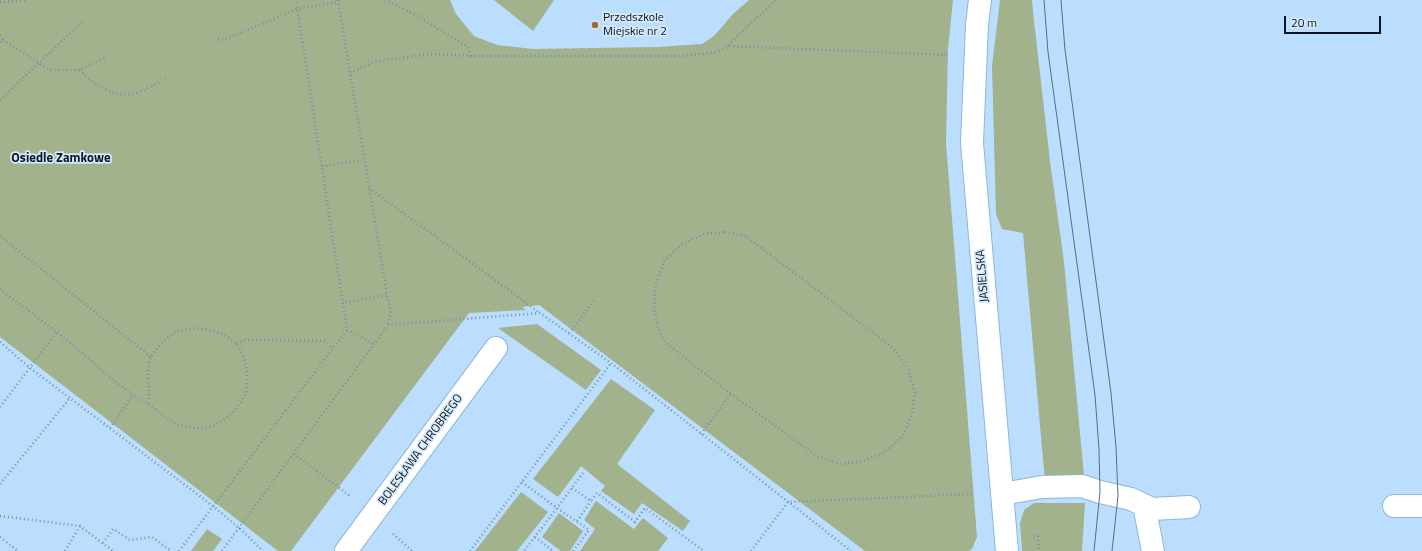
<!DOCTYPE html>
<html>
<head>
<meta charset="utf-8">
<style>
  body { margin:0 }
  #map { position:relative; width:1422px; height:551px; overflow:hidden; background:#bbddfe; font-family:"Titillium Web",sans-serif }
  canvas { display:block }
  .scale { position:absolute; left:1284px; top:16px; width:97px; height:18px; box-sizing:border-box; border:2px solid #071725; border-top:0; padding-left:5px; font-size:12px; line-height:14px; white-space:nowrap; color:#071725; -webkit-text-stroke:3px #d7e8f9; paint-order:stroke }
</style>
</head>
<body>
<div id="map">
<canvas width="1422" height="551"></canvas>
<div class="scale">20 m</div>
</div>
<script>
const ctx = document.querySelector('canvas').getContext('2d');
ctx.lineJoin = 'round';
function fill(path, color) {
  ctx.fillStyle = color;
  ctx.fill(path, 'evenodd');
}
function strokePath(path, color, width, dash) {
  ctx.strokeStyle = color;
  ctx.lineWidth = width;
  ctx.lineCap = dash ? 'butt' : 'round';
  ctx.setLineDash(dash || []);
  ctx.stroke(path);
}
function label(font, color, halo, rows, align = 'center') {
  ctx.font = font + ' "Titillium Web",sans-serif';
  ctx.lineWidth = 3.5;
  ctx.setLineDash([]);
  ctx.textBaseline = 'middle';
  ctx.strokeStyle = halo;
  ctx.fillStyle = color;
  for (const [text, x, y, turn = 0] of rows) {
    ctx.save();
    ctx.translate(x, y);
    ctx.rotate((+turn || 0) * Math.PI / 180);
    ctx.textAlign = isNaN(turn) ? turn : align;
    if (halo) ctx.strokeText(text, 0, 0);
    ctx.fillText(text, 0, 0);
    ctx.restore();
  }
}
const green = new Path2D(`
  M0,0H450L456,14L474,36L497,45L533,49L657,47L702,44L714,36L733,14L749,0H953L948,48L946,143L977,537L972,549L969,551H865L539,305L522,307L526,310L469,313L291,551H278L0,337Z
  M494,0H554L533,31Z
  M1000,0H1032L1034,21L1050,161L1064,262L1084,476L1045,482L1023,233L1002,229L996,214L992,66Z
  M537,324L601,370L586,390L498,328Z
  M611,379L655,410L617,464L690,521L683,531L642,503L634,514L601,491L605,486L581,466L558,497L533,479Z
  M521,492L548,512L517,551H475Z
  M596,501L634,529L643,518L668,538L658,551H580L595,529L584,520Z
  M1034,503H1085L1082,551H1022L1020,523L1024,510Z
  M559,513L583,531L570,551H561L542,537Z
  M207,529L222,539L213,551H191Z`);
const path = new Path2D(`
  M338,0L387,295L391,311L388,325
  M385,0L418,16L468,47L471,56
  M0,2L28,0
  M0,35L3,40L0,43
  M218,39L224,40L297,9L339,2
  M3,40L50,70H80L107,57
  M728,45L776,0
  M80,70C93,85 113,97 133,94C145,91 156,84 166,77
  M350,73L377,61L432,54L471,56H684L716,52L728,46L949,55
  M0,100L84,20
  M322,166L365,160
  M369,188L540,313
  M725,232L746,236L894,349L908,369L915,392L912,414L903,436L884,453L863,461L840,464L817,456L731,394L665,342L657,325L654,307L656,284L664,261L682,244L704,234Z
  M0,236L151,357
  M0,289C19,304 39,318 58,333C83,353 106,375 132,395C137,398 143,401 148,404C165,416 173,426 195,428C217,430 235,414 245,395C248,387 248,374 246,366C244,359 241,349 236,344C222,329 193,324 174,333C168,336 154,351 151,357C145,370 151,390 148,404
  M342,303L387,295
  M347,330L374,344
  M569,333L595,300
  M0,342L30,368L213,506L239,528L263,551
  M237,344L244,340L324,341L333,348
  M0,407L57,332
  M110,428L133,395
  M701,434L731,394
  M294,454L350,496
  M522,482L557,508L524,551
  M0,484L70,398
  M572,488L591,501L597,493L635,522L645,508L704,551
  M0,516L80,526L113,551
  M577,521L591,501
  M393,534L412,551
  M0,537L18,551
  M535,537L553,551
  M1034,537L1038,536L1039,551
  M103,543L113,529L130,540L152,537L171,551
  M65,551L80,526
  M179,551L347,330L296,0
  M222,551L388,325L540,313L611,363L851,551
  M470,551L611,363
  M573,551L589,530L557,508L583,473
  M751,551L788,502L974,494`);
const minor = new Path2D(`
  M980,0L977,25L972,143L1007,551
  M1002,494L1042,487L1082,486L1100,492L1131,499L1152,509L1189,507
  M1144,505L1153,551
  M1394,506H1422
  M346,551L496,348`);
const tram = new Path2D(`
  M1044,0L1048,52L1095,395L1099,449L1100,492L1094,551
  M1061,0L1065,50L1111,393L1116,447L1118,496L1112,551`);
const markers = [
  [595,25,4,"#a06925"]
];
const poiNames = [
  ["Przedszkole",603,18],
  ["Miejskie nr 2",603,32]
];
const streetNames = [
  ["JASIELSKA",983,276,-95],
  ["BOLESŁAWA CHROBREGO",421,450,-54]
];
const neighbourhoodNames = [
  ["Osiedle Zamkowe",61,159]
];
fill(green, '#a1b28d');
strokePath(minor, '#8cb6dd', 24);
strokePath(path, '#7691ab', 2.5, [1, 3]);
strokePath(minor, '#fff', 22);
strokePath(tram, '#556d84', 1);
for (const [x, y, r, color] of markers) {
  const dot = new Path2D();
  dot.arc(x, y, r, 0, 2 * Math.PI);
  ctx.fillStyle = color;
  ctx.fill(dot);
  strokePath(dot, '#d7e8f9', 1.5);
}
label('12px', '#071725', '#d7e8f9', poiNames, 'left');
label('12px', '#071725', '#d7e8f9', streetNames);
label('bold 13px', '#071725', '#d7e8f9', neighbourhoodNames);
</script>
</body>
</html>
